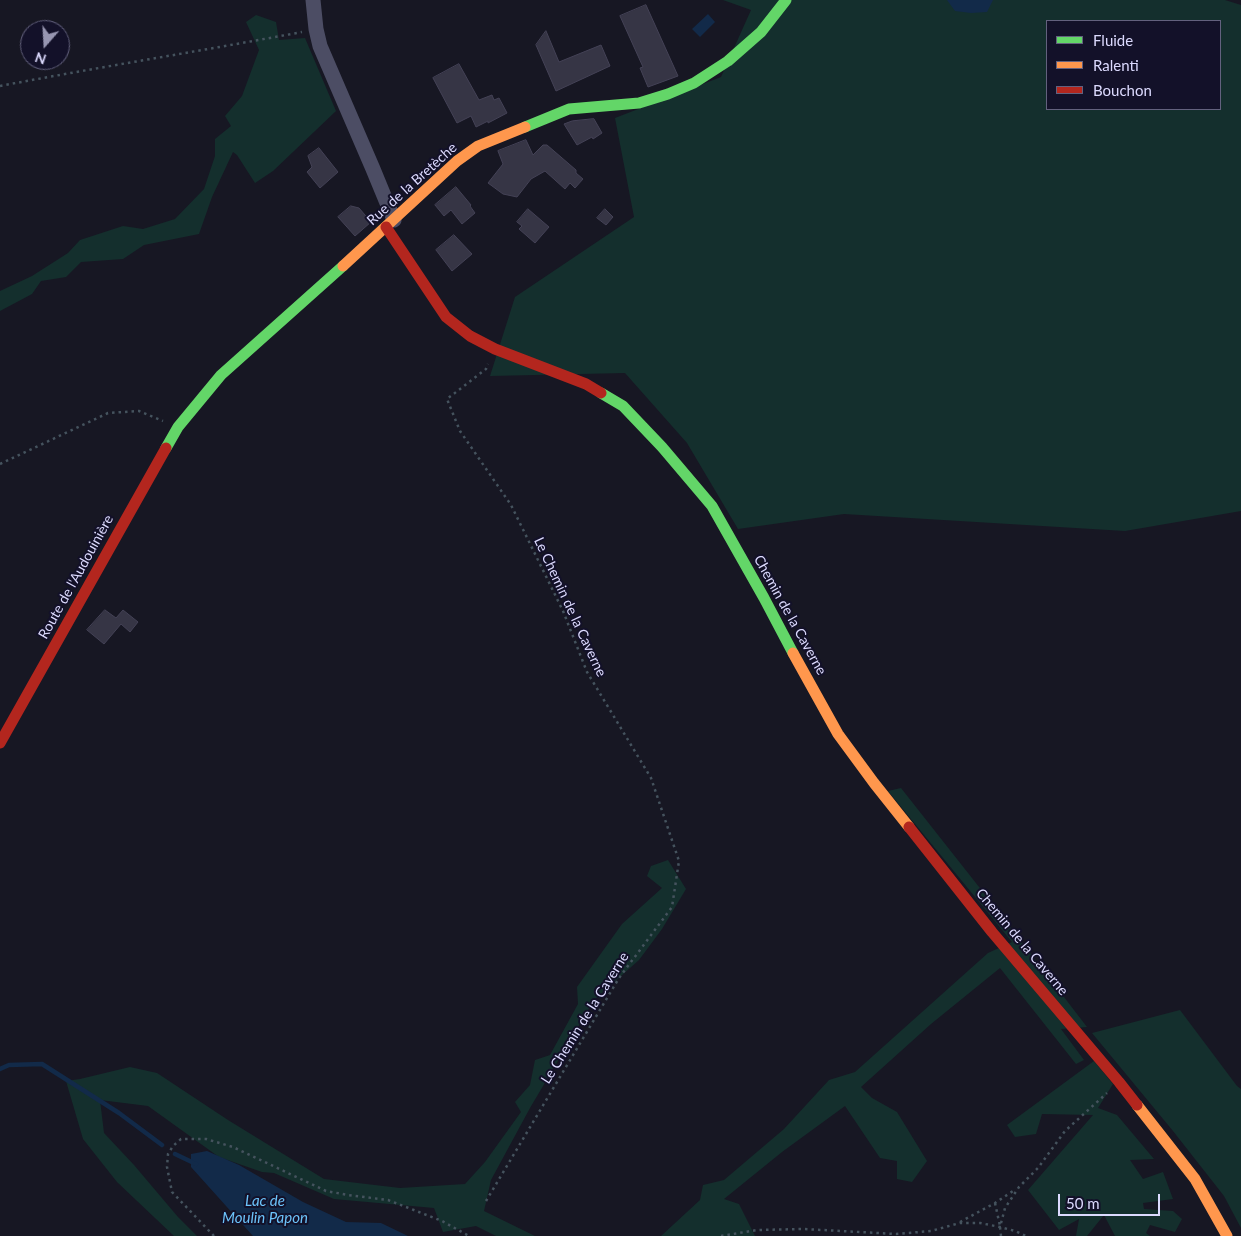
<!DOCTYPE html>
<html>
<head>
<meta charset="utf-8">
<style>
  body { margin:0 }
  #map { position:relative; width:1241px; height:1236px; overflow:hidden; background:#171723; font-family:Lato,sans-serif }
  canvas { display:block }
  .legend { position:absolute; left:1046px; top:20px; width:175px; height:90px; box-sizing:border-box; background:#131129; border:1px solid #63617e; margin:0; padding:6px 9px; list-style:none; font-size:15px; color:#dcdafe }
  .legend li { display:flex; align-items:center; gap:10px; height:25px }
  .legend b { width:25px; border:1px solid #63617e }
  .north { position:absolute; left:20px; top:20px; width:50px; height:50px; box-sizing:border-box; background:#131129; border:1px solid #63617e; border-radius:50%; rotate:199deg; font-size:14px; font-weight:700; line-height:20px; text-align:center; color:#dcdafe }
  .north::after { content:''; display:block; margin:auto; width:18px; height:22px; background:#9796b1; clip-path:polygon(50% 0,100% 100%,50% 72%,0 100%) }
  .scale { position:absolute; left:1058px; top:1194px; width:102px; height:22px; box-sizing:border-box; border:2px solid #dcdafe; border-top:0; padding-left:6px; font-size:15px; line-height:18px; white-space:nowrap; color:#dcdafe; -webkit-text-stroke:4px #131129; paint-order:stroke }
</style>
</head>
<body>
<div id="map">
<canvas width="1241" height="1236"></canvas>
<ul class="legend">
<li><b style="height:6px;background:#63d668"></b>Fluide</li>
<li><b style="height:6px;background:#ff974d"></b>Ralenti</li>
<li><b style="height:6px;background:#b3261e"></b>Bouchon</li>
</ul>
<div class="north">N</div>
<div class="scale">50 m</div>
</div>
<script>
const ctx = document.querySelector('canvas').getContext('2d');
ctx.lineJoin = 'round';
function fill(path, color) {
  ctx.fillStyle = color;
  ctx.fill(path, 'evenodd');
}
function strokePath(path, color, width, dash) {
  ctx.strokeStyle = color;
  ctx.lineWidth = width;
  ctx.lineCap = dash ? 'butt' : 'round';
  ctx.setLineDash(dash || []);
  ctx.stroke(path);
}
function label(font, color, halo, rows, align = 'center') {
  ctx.font = font + ' Lato,sans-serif';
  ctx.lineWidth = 4;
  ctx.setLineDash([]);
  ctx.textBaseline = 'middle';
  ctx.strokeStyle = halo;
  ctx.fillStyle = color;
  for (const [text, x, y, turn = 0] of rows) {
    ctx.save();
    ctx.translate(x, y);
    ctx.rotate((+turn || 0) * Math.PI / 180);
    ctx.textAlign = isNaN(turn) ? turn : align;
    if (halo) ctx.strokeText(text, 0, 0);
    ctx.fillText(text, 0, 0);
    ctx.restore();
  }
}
const green = new Path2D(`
  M723,0H1225L1241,5V511L1125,531L844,514L738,529L687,443L625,373L490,376L515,297L634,217L615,118L721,77L751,10ZM1047,21H1220V109H1047Z
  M256,15L276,22L279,40L305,38L336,111L273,171L255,183L237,155L233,152L212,197L199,234L144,245L123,259L81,262L66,277L41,281L32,294L0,311V291L32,276L68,253L80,240L123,226L143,229L175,219L204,189L215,156V139L231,126L225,116L242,96L259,50L246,22Z
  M901,788L998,911L1087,1027L1061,1029L1084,1060L1076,1064L1000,968L931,1024L861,1087L872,1098L897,1112L927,1161L912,1182L897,1179V1161L880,1158L845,1106L782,1152L724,1199L739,1204L755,1236H661L700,1200L703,1185L724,1180L784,1129L829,1080L855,1072L988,953L1012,942L888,791Z
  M668,860L686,889L662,929L639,960L594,1000L530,1108L491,1180L484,1211L535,1236H496L476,1226L443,1232L434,1208L334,1199L274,1173L262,1172L219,1157L148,1106L100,1100L104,1133L134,1165L178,1217L197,1236H174L117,1182L83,1139L66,1081L80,1079L130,1067L157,1073L228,1120L324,1179L400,1188L465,1184L485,1162L521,1112L515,1102L530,1085L535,1060L550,1055L578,1004L577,987L622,924L662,888L647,876L651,866Z
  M1180,1010L1237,1086L1241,1089V1228L1224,1196L1173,1131L1092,1033Z
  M1094,1061L1113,1084L1098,1108L1117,1115L1154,1159L1130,1160L1143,1179L1163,1172L1173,1199L1143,1203L1144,1209L1173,1211L1182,1219L1175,1232L1150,1225L1146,1233L1150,1236H1115L1104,1215L1087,1236H1076L1079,1219L1059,1230L1028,1190L1093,1115L1042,1114L1036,1134L1015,1137L1007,1125Z`);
const water = new Path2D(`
  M947,0H993L987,12L971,13L955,11Z
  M708,14L715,22L700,37L692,29Z
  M207,1151L239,1165L303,1202L346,1222L381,1223L408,1236H253L191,1167V1154Z`);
const stream = new Path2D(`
  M0,1069L9,1065L42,1064L119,1113L162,1145
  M175,1154L196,1164`);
const building = new Path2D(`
  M646,5L678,76L648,87L640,68L643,67L620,16Z
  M546,31L559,62L601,45L610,66L556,91L536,45Z
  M459,64L479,100L492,95L494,100L499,98L507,113L488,123V121L476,127L471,116L457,123L433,78Z
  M594,119L602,133L593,139L592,137L577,145L564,124L572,121Z
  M526,140L533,155L543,145H547L576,170V173L583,179L575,188L570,183L565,189L545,171L531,179L517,197L503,194L488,183L503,164L498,151Z
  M319,148L338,172L320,188L307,172L312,167L308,156Z
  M456,187L471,205L470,206L475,213L462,224L451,210L444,216L435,205Z
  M351,206L359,208L371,222L355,236L338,217Z
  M528,209L549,227L535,243L519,229L522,226L517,222Z
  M605,209L613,217L606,225L597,218Z
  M454,235L472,254L452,271L436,250Z
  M105,610L116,618L123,610L138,622L130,632L121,624L104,644L87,630Z`);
const path = new Path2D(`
  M0,86C100,67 201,51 302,32
  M0,464L108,413L139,411L163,421
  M486,1201L619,978L672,907L679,861L651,778L587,672L563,611L511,505L460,431L447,399L486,369L488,364
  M995,1203L1000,1226
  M960,1222L995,1203L1016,1189
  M214,1236L172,1192L167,1167L168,1154L173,1146L181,1139H206L233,1147L326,1191L348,1195L388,1200L442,1221L469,1236
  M721,1236L757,1230L804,1229L896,1234L931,1231L960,1223H980L1000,1227L1015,1231L1026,1236
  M1001,1236L1000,1227L1005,1208L1019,1187L1038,1168L1065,1131L1107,1093`);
const street = new Path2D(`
  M313,0L316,29L320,46L373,169L394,220`);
const fast = new Path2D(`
  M525,127L569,109L639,103L668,94L694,83L728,61L761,32L786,0
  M601,393L623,406L662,447L712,506L764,598L793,653
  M166,448L178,427L221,375L343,266`);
const slow = new Path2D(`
  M343,266L457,161L478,146L525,127
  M793,653L838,734L874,783L909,827
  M1137,1105L1195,1179L1227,1236`);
const jam = new Path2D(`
  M386,227L446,317L470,336L495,349L586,384L601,393
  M0,743L166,448
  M909,827L992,932L1119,1082L1137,1105`);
const streetNames = [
  ["Rue de la Bretèche",412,184,-42],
  ["Route de l'Audouinière",76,577,-61],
  ["Le Chemin de la Caverne",570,607,65],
  ["Chemin de la Caverne",790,615,61],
  ["Chemin de la Caverne",1022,942,50],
  ["Le Chemin de la Caverne",585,1018,-58]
];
const waterNames = [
  ["Lac de",265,1201],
  ["Moulin Papon",265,1218]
];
fill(green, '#142f2d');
fill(water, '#122a49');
strokePath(stream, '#122a49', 4.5);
fill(building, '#363545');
strokePath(building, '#444256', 1);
strokePath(path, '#45535e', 2.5, [2.5, 4]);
strokePath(street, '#4c4d64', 15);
strokePath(fast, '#63d668', 11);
strokePath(slow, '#ff974d', 11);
strokePath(jam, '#b3261e', 11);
label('14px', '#dcdafe', '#131129', streetNames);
label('italic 15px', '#6cc3fa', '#131129', waterNames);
</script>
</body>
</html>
